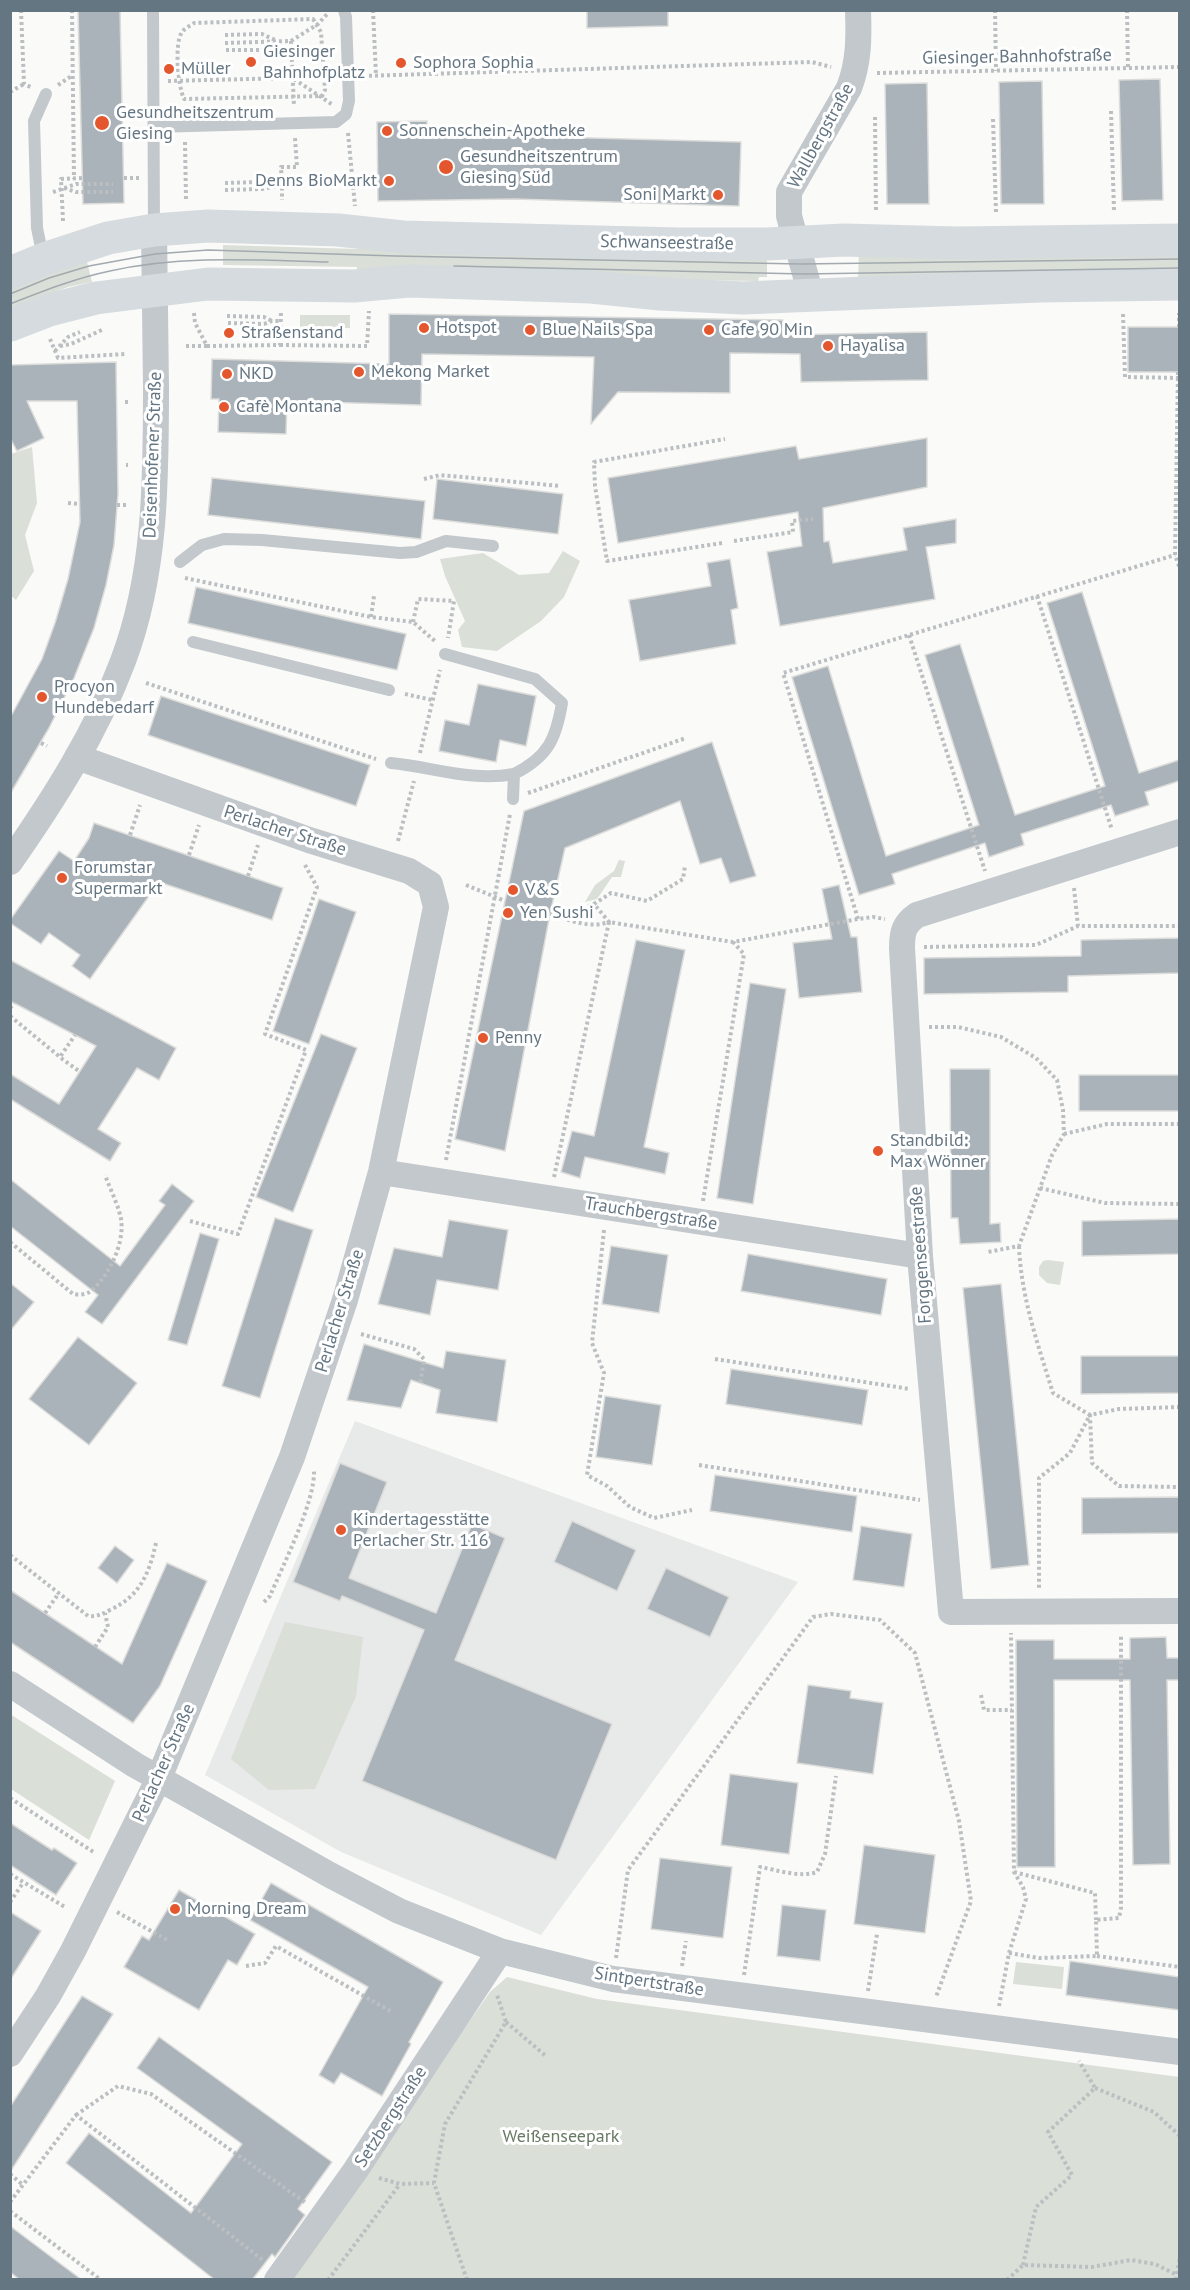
<!DOCTYPE html>
<html>
<head>
<meta charset="utf-8">
<style>
  body { margin:0 }
  #map { position:relative; width:1190px; height:2290px; overflow:hidden; background:#fafaf8; font-family:"PT Sans",sans-serif }
  canvas { display:block }
  .frame { position:absolute; inset:0; border:12px solid #657683; pointer-events:none }
</style>
</head>
<body>
<div id="map">
<canvas width="1190" height="2290"></canvas>
<div class="frame"></div>
</div>
<script>
const ctx = document.querySelector('canvas').getContext('2d');
ctx.lineJoin = 'round';
function fill(path, color) {
  ctx.fillStyle = color;
  ctx.fill(path, 'evenodd');
}
function strokePath(path, color, width, dash) {
  ctx.strokeStyle = color;
  ctx.lineWidth = width;
  ctx.lineCap = dash ? 'butt' : 'round';
  ctx.setLineDash(dash || []);
  ctx.stroke(path);
}
function label(font, color, halo, rows, align = 'center') {
  ctx.font = font + ' "PT Sans",sans-serif';
  ctx.lineWidth = 6;
  ctx.setLineDash([]);
  ctx.textBaseline = 'middle';
  ctx.strokeStyle = halo;
  ctx.fillStyle = color;
  for (const [text, x, y, turn = 0] of rows) {
    ctx.save();
    ctx.translate(x, y);
    ctx.rotate((+turn || 0) * Math.PI / 180);
    ctx.textAlign = isNaN(turn) ? turn : align;
    if (halo) ctx.strokeText(text, 0, 0);
    ctx.fillText(text, 0, 0);
    ctx.restore();
  }
}
const built = new Path2D(`
  M355,1421L798,1582L541,1935L341,1852L205,1775Z`);
const green = new Path2D(`
  M359,243L767,260V277H759L758,281L357,275V267L223,265V245L358,249Z
  M859,251L1179,252V274L858,283Z
  M86,258L92,282L68,287L11,309V286Z
  M300,315H350V328L300,327Z
  M32,447L37,503L25,535L34,571L16,600L10,595L11,454Z
  M563,551L580,561L564,597L541,621L497,651L462,647L458,630L465,621L445,576L440,559L483,553L519,575L549,573Z
  M619,860L625,861L621,877H612L597,899L585,902L595,885L614,871Z
  M1048,1260L1064,1262L1060,1285L1047,1283L1039,1275V1267L1043,1261Z
  M285,1622L363,1637L356,1696L315,1789L269,1790L231,1759Z
  M10,1714L115,1781L89,1840L11,1789Z
  M1016,1962L1064,1967L1062,1989L1013,1984Z
  M507,1977L597,1999L1179,2077V2279L287,2280L490,1992Z`);
const building = new Path2D(`
  M78,10H120L124,203L83,204Z
  M587,10H668V26L587,28Z
  M1160,79L1163,200L1122,201L1119,80Z
  M1042,81L1044,204H1001L999,82Z
  M927,83L929,204H887L885,84Z
  M427,121V137L516,136L741,142L739,206L515,199L378,201L377,122Z
  M389,314L783,320V335L927,332L928,380L801,382L800,354L730,353V393L618,392L591,424L594,357L422,354L421,405L287,401L286,434L218,432L219,399H211L212,359L389,364Z
  M1128,327H1179V372H1128Z
  M116,362L118,494L114,545L106,585L94,628L74,678L49,728L10,794V718L42,659L55,623L68,579L80,522L77,401H27L44,438L17,451L10,438V365Z
  M927,438V487L823,508L824,542L829,541L833,563L907,550L903,528L956,519V543L926,547L935,599L780,626L767,552L802,546L798,512L618,543L608,478L796,446L799,459Z
  M212,478L425,501L421,539L208,515Z
  M437,479L563,494L558,534L433,519Z
  M730,559L738,608L731,610L736,644L640,661L629,600L711,586L707,563Z
  M196,587L406,634L397,670L188,623Z
  M1082,592L1139,773L1179,760V781L1145,792L1149,805L1115,816L1111,805L1021,834L1024,845L989,857L985,843L892,874L895,884L859,895L792,677L828,666L886,856L979,825L925,655L960,644L1015,815L1105,786L1047,603Z
  M478,684L536,696L526,746L500,740L496,762L439,751L445,720L469,725Z
  M161,696L370,765L356,806L148,735Z
  M712,742L756,876L730,883L721,858L700,864L680,801L565,848L550,914L505,1151L455,1139L524,811Z
  M94,823L283,888L272,920L159,882L90,979L72,966L80,955L49,933L41,944L10,923V920L59,851L74,861L89,838Z
  M839,885L851,937H857L862,992L799,998L793,943L832,939L822,889Z
  M319,899L356,912L309,1044L273,1031Z
  M1179,938V973L1068,976V992L924,994V958L1081,956V940Z
  M636,940L685,950L644,1147L669,1153L665,1174L585,1157L580,1178L561,1172L572,1131L594,1136Z
  M10,960L176,1048L159,1080L137,1068L98,1129L121,1143L110,1161L10,1099V1074L59,1104L96,1046L10,1001Z
  M750,983L786,989L753,1204L717,1198Z
  M321,1034L357,1048L293,1212L256,1197Z
  M950,1069H990V1224L1000,1223L1001,1242L960,1244L958,1218H951Z
  M1079,1075H1179V1111H1079Z
  M10,1179L120,1266L165,1205L159,1201L172,1184L194,1201L102,1324L85,1312L98,1295L10,1226Z
  M275,1218L313,1230L260,1398L222,1386Z
  M1179,1219V1254L1082,1256V1221Z
  M449,1220L508,1230L498,1290L437,1280L430,1315L378,1304L394,1248L442,1257Z
  M200,1233L219,1239L187,1345L168,1340Z
  M611,1246L668,1255L659,1313L602,1304Z
  M748,1254L887,1279L881,1315L741,1291Z
  M10,1283L34,1302L10,1331Z
  M1001,1284L1029,1565L991,1569L963,1288Z
  M78,1337L137,1383L89,1445L29,1399Z
  M364,1344L443,1368L446,1351L506,1360L497,1422L436,1413L440,1390L411,1380L401,1408L347,1400Z
  M1081,1356H1179V1393L1081,1394Z
  M731,1369L868,1390L862,1425L726,1404Z
  M605,1396L661,1405L652,1465L596,1457Z
  M340,1463L387,1482L349,1578L436,1613L472,1524L505,1538L455,1660L612,1724L556,1860L362,1781L424,1630L342,1596L340,1601L293,1582Z
  M715,1475L857,1496L852,1532L710,1511Z
  M1179,1497V1533L1082,1534V1498Z
  M572,1521L636,1550L617,1591L554,1562Z
  M861,1526L912,1534L904,1587L853,1580Z
  M115,1546L134,1560L117,1583L98,1568Z
  M167,1563L207,1581L160,1686L133,1723L10,1642V1590L122,1664Z
  M666,1568L729,1597L710,1637L647,1609Z
  M1166,1637L1167,1658H1179V1680H1167L1170,1864L1133,1865L1130,1680H1054L1055,1867H1017L1016,1640H1054V1659H1130V1638Z
  M808,1685L851,1691L850,1698L883,1703L873,1774L797,1763Z
  M730,1774L798,1783L789,1854L721,1845Z
  M10,1823L52,1850L54,1848L77,1863L56,1895L10,1865Z
  M864,1845L935,1855L925,1933L854,1924Z
  M660,1858L732,1867L723,1938L651,1929Z
  M271,1883L443,1982L409,2042L411,2044L382,2096L341,2073L334,2084L319,2075L368,1987L250,1920Z
  M179,1890L255,1934L237,1965L228,1960L199,2010L124,1967L142,1936L149,1940Z
  M782,1905L826,1910L820,1961L777,1956Z
  M10,1912L41,1931L10,1980Z
  M1070,1961L1179,1977V2010L1066,1995Z
  M82,1996L113,2014L10,2172V2107Z
  M159,2037L332,2162L298,2209L305,2215L275,2257L272,2254L252,2280H215L66,2163L89,2133L191,2213L242,2144L137,2068Z
  M10,2226L82,2280H20L10,2272Z`);
const path = new Path2D(`
  M21,10L24,84L33,88
  M72,10L74,179
  M373,10L376,76
  M995,10L996,71
  M1127,10L1128,68
  M10,11L11,10
  M313,19L321,32L325,90L322,96L184,99C178,86 174,43 182,32C185,28 190,26 194,23Z
  M225,35L262,34L275,40
  M291,41L318,24L328,13
  M225,43L291,41L294,106
  M226,50H262L275,43
  M877,73L1180,67
  M363,76L812,62L831,67
  M294,79L333,105
  M168,81L331,77
  M58,85L73,75
  M10,92L24,84
  M1111,111L1114,211
  M875,117L876,213
  M993,119L996,212
  M348,133L355,206
  M185,142L186,200
  M124,178H139
  M225,183L262,182L272,185
  M282,185L281,167H297L295,138
  M64,188L76,192H113
  M225,190L262,189L282,185V200
  M53,192L76,184H113
  M63,221L61,179L82,178
  M194,313L195,323L207,346L280,345L281,312
  M1123,314L1125,377L1179,378
  M227,316L264,317L272,321
  M228,323L264,324L272,321H281
  M1179,327V313
  M50,339L58,358L125,354
  M280,345L367,346L369,311
  M60,346L71,344L104,329
  M186,346H207
  M55,351L68,337L80,332
  M1178,372L1175,555L1180,569
  M125,402H129
  M126,465H128
  M424,479L440,475L561,486
  M68,503L79,504
  M117,505H127
  M734,541L793,532L792,521L813,519
  M722,543L607,561L595,486L594,462L725,439
  M185,578L371,617L413,622L436,642
  M1037,596L1112,830
  M371,617L374,596
  M413,622L418,599L454,601L448,638
  M909,635L985,871
  M146,683L376,759
  M405,694L432,700
  M41,743L47,746
  M420,753L440,670
  M528,793L686,738
  M130,835L140,805
  M398,841L414,781
  M189,855L199,825
  M248,876L258,845
  M466,885L505,901
  M1074,888L1078,926
  M550,914C570,920 588,929 609,922L594,904L611,893L647,901L683,879L685,866
  M569,919L577,910L594,904
  M858,919L783,673L1175,555
  M924,947L1036,945L1078,926H1180
  M10,1008L14,1003
  M10,1016L60,1057L75,1035
  M929,1027H958L1001,1037L1036,1058L1057,1080L1063,1110L1064,1134L1052,1155L1019,1246L988,1252
  M61,1058L79,1071
  M1064,1134L1107,1124H1180
  M446,1160L510,814
  M554,1177L609,922L733,942L858,919L873,917L885,919
  M1040,1188L1105,1203L1180,1204
  M703,1201L744,954L733,942
  M190,1221L238,1234L306,1050L265,1034L317,887L304,863
  M604,1230L592,1343L604,1373L587,1475L607,1486L630,1507L654,1518L692,1510
  M10,1242L73,1294C79,1295 86,1295 91,1291C109,1276 125,1243 121,1219C118,1204 110,1189 105,1175
  M1019,1246C1021,1297 1038,1345 1053,1393L1090,1415L1070,1453L1039,1478V1589
  M361,1334L414,1349L424,1359L420,1385
  M715,1359L910,1389
  M1180,1407L1119,1409L1090,1415L1092,1463L1119,1486L1180,1487
  M699,1465L920,1500
  M10,1555L88,1616C97,1617 102,1614 110,1610C140,1596 149,1574 156,1543
  M264,1602L270,1596C283,1565 315,1502 314,1471
  M45,1613L59,1593
  M95,1647L108,1627L105,1613
  M981,1695L984,1710H1012
  M10,1798L95,1853
  M1014,1872L1095,1893L1096,1920
  M10,1874L65,1907
  M10,1902L23,1883
  M117,1912L169,1941
  M1009,1953L1039,1958L1097,1956L1096,1920L1119,1918L1121,1908V1635
  M1097,1956L1180,1967
  M616,1958L628,1870L813,1617L831,1614L880,1620L915,1653L959,1821L971,1901L936,1997
  M246,1966L265,1963L276,1946L392,2012
  M682,1966L686,1941
  M744,1975L760,1867C777,1870 801,1878 817,1872L825,1854L836,1776
  M868,1991L877,1934
  M999,2006L1009,1953L1026,1899L1023,1887L1014,1872L1011,1633
  M506,2022L547,2057
  M1095,2088L1154,2112L1180,2136
  M76,2115L118,2086L151,2094L306,2203
  M10,2174L23,2185
  M379,2178L400,2184L434,2183
  M10,2202L76,2115L264,2261
  M10,2211L101,2280
  M1023,2265L1036,2207L1072,2175L1048,2132L1095,2088L1079,2061
  M328,2280L400,2184
  M467,2280L434,2183L445,2124L506,2022L497,1995
  M1007,2280L1023,2265L1092,2267L1131,2260L1155,2264L1175,2274
  M1176,2280L1180,2257`);
const lane = new Path2D(`
  M153,10L154,228
  M154,127L336,122L346,114L349,101L346,17L344,10
  M43,257L37,228L34,121L46,94
  M180,562L202,545L224,539L262,540L400,553L416,552L446,541L493,546
  M193,642L389,690
  M445,654L535,679L562,703C556,739 548,757 514,774
  M391,763C433,767 472,782 514,774L513,799`);
const street = new Path2D(`
  M811,295L789,216V192L849,88C859,62 859,38 858,10
  M1180,832L917,915C904,924 902,932 902,948L920,1256L951,1612L1180,1611
  M10,862C54,799 96,733 123,661C156,574 156,480 156,388C155,335 155,282 154,230
  M381,1172L920,1256
  M10,1684L135,1765L330,1875L399,1911L500,1951L613,1979L1180,2052
  M10,2054L48,1996L73,1951L159,1778L292,1457L345,1300L381,1172L436,907L430,884L409,871L309,840L77,757
  M277,2280L355,2171L500,1951`);
const secondary = new Path2D(`
  M10,273L44,259L108,238L154,230L208,226L338,230L403,237L678,244H767L844,240L957,243L1180,240
  M10,325L49,310L96,298L208,284L354,286L409,281L591,287L660,294L743,298L1040,286L1180,284`);
const tram = new Path2D(`
  M454,266L804,274L1180,268
  M10,294L49,278L89,266L155,254L208,250L395,256L801,264L1180,259
  M10,304C43,291 76,278 110,271C182,255 255,260 328,262`);
const markers = [
  [251,62,6,"#e4572e"],
  [401,63,6,"#e4572e"],
  [169,69,6,"#e4572e"],
  [102,123,8,"#e4572e"],
  [387,131,6,"#e4572e"],
  [446,167,8,"#e4572e"],
  [389,181,6,"#e4572e"],
  [718,195,6,"#e4572e"],
  [424,328,6,"#e4572e"],
  [530,330,6,"#e4572e"],
  [709,330,6,"#e4572e"],
  [229,333,6,"#e4572e"],
  [828,346,6,"#e4572e"],
  [359,372,6,"#e4572e"],
  [227,374,6,"#e4572e"],
  [224,407,6,"#e4572e"],
  [42,697,6,"#e4572e"],
  [62,878,6,"#e4572e"],
  [513,890,6,"#e4572e"],
  [508,913,6,"#e4572e"],
  [483,1038,6,"#e4572e"],
  [878,1151,6,"#e4572e"],
  [341,1530,6,"#e4572e"],
  [175,1909,6,"#e4572e"]
];
const poiNames = [
  ["Giesinger",263,52],
  ["Bahnhofplatz",263,73],
  ["Sophora Sophia",413,63],
  ["Müller",181,69],
  ["Gesundheitszentrum",116,113],
  ["Giesing",116,134],
  ["Sonnenschein-Apotheke",399,131],
  ["Gesundheitszentrum",460,157],
  ["Giesing Süd",460,178],
  ["Denns BioMarkt",377,181,"right"],
  ["Soni Markt",706,195,"right"],
  ["Hotspot",436,328],
  ["Blue Nails Spa",542,330],
  ["Cafe 90 Min",721,330],
  ["Straßenstand",241,333],
  ["Hayalisa",840,346],
  ["Mekong Market",371,372],
  ["NKD",239,374],
  ["Cafè Montana",236,407],
  ["Procyon",54,687],
  ["Hundebedarf",54,708],
  ["Forumstar",74,868],
  ["Supermarkt",74,889],
  ["V&S",525,890],
  ["Yen Sushi",520,913],
  ["Penny",495,1038],
  ["Standbild:",890,1141],
  ["Max Wönner",890,1162],
  ["Kindertagesstätte",353,1520],
  ["Perlacher Str. 116",353,1541],
  ["Morning Dream",187,1909]
];
const streetNames = [
  ["Giesinger Bahnhofstraße",1017,57,-1],
  ["Wallbergstraße",821,136,-61],
  ["Schwanseestraße",667,243,1],
  ["Deisenhofener Straße",153,455,-88],
  ["Perlacher Straße",285,831,18],
  ["Trauchbergstraße",651,1214,9],
  ["Forggenseestraße",921,1255,-94],
  ["Perlacher Straße",340,1311,-73],
  ["Perlacher Straße",164,1763,-66],
  ["Sintpertstraße",649,1982,9],
  ["Setzbergstraße",391,2117,-57]
];
const parkNames = [
  ["Weißenseepark",561,2137]
];
fill(built, '#e8e9e9');
fill(green, '#dadfd7');
fill(building, '#aab3b9');
strokePath(building, '#dcdcda', 1.5);
strokePath(path, '#bbbfc2', 4, [3, 3]);
strokePath(lane, '#c3c8cc', 12);
strokePath(street, '#c3c8cc', 26);
strokePath(secondary, '#d6dbdf', 33);
strokePath(tram, '#a2aab0', 1.5);
for (const [x, y, r, color] of markers) {
  const dot = new Path2D();
  dot.arc(x, y, r, 0, 2 * Math.PI);
  ctx.fillStyle = color;
  ctx.fill(dot);
  strokePath(dot, '#fff', 2);
}
label('18px', '#657683', '#fff', poiNames, 'left');
label('18px', '#657683', '#fff', streetNames);
label('18px', '#687a64', '#fff', parkNames);
</script>
</body>
</html>
